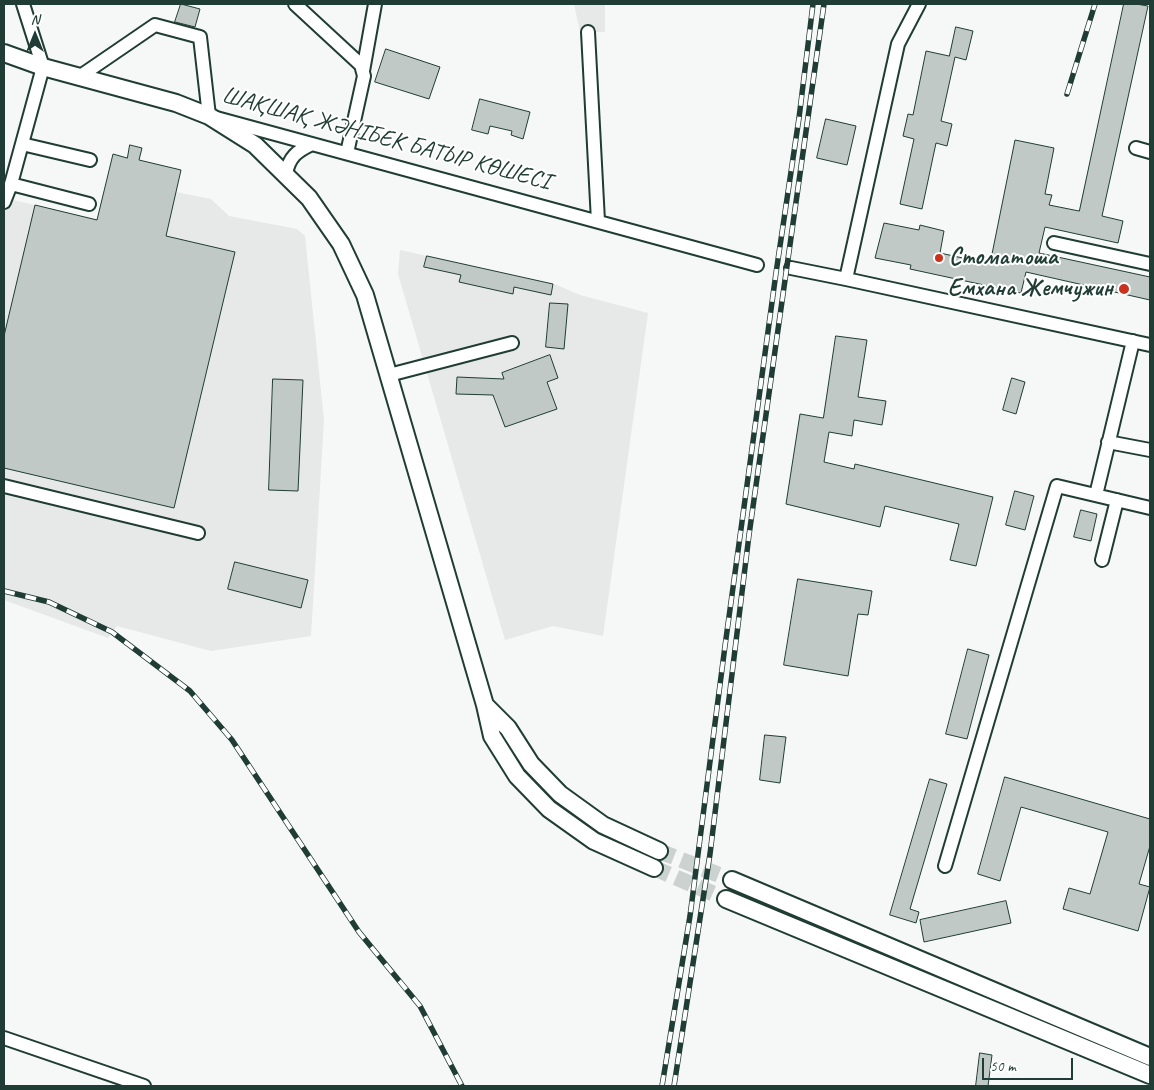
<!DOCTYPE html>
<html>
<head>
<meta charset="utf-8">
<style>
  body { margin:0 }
  #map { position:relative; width:1154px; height:1090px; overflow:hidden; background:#f6f7f7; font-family:Caveat,sans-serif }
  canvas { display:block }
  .frame { position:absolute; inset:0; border:5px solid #1f3d34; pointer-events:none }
  .north { position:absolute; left:10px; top:10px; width:50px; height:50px; -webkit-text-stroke:4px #fff; paint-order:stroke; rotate:0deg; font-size:14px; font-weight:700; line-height:20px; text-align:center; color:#1f3d34 }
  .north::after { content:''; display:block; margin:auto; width:18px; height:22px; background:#1f3d34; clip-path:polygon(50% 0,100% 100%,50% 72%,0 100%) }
  .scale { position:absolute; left:982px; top:1058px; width:91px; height:22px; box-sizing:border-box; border:2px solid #1f3d34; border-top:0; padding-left:6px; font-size:15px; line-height:18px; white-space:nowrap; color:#1f3d34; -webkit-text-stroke:4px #fff; paint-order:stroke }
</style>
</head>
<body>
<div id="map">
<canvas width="1154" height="1090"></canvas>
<div class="frame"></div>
<div class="north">N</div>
<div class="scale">50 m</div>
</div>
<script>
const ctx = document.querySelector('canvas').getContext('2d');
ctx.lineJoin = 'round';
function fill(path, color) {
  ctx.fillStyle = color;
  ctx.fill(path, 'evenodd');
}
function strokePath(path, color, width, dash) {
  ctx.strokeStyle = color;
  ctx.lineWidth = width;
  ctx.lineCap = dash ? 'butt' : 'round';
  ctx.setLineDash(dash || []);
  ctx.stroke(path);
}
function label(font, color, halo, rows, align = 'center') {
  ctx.font = font + ' Caveat,sans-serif';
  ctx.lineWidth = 4;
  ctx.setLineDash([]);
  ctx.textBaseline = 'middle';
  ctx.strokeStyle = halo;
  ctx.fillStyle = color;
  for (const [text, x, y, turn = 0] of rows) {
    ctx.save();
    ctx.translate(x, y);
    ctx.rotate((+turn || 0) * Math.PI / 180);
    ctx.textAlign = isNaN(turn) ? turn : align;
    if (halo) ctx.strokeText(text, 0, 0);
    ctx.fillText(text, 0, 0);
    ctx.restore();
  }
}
const built = new Path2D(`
  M574,4H605V32H580Z
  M130,145L142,148L139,160L181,170L176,192L211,199L229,216L297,229L305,236L324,420L311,636L211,651L117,626L108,638L4,600V198L97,219L113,154L127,158Z
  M400,250L557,285L580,295L648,313L603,636L553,626L505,640L398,274Z`);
const building = new Path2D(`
  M181,4L200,9L195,27L175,22Z
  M1124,4H1136L1148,6L1102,216L1123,221L1118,243L1045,227L1039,253L1150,277V300L1026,272L1021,293L910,269L911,265L875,258L884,223L919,230L920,225L944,231L940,253L990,264L1015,140L1054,148L1045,194L1052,195L1049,205L1079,211Z
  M956,27L973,31L966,60L955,57L941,121L952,124L947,146L936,143L922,209L900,204L914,139L903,136L908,114L913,115L926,51L949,56Z
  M386,49L440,67L429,99L375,82Z
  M480,99L530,112L523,139L511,135L512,131L490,126L488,134L472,130Z
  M826,119L856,126L847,165L817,158Z
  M130,145L142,148L139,160L181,170L166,236L235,252L174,508L4,468V336L35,205L97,220L113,154L127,158Z
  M427,256L553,284L551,295L514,287L513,294L459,282L461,275L424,267Z
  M550,303L568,304L564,349L546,347Z
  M836,336L867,340L858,397L886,401L882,425L854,420L852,436L829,432L824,462L854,469L855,464L993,497L976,566L950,560L959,524L885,506L880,527L786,504L800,414L823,418Z
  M550,355L558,378L547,382L557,409L505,427L493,395L456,394L457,377L504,379L502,373Z
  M1012,378L1025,382L1016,414L1003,410Z
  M273,379L303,380L298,491L269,490Z
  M1015,491L1034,496L1025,530L1006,525Z
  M1081,510L1097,514L1091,541L1074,537Z
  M235,562L308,580L301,608L228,589Z
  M798,579L872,591L868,615L858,614L848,676L784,665Z
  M968,649L989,655L967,739L946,734Z
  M765,735L786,737L780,783L760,780Z
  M1005,777L1150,819V846L1139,884L1150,887L1138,931L1063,909L1069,888L1090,894L1108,832L1021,807L1000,881L978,874Z
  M930,779L947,784L910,909L919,912L916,923L890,915Z
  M1006,901L1011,923L924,942L920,920Z
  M980,1053L992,1055L988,1086H976Z`);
const majorTunnel = new Path2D(`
  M659,851L732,880
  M654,868L726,899`);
const minor = new Path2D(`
  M295,4L361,65L364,76L347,153
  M588,32L598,221
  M363,71L375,4
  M79,77L155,25L200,37L209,116L757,265
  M22,144L90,160
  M1136,148L1150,152
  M286,174C289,157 297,151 312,144
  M11,184L89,204
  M4,202L11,184L43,67L23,4
  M1054,243L1150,264
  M791,268L846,279L1150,345
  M846,279L898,44L919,4
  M389,375L512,343
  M1108,442L1150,450
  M4,486L198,533
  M1096,495L1133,341
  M1102,560L1117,500
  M945,866L1057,486L1150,508
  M4,1038L144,1086`);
const major = new Path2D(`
  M4,53L43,67L176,103L209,116L255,145L309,198L341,244L365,295L485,705L492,736L517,776L549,809L594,841L654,868
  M485,705L508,728L531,764L560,794L603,825L659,851
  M732,880L1150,1057
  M726,899L1150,1075`);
const rail = new Path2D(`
  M1067,94L1095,4
  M4,591L49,602L112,632L190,691L232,740L359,932L420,1006L462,1086
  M662,1086L690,916L725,646L776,273L799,118L813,4
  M674,1086L710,854L749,535L824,4`);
const markers = [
  [939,258,5,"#c8321e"],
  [1124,289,6,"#c8321e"]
];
const streetNames = [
  ["ШАҚШАҚ ЖӘНІБЕК БАТЫР КӨШЕСІ",386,139,15]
];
const poiNames = [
  ["Стоматоша",949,258],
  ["Емхана Жемчужин",1113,289,"right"]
];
fill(built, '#e6e9e8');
fill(building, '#c0c9c6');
strokePath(building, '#1f3d34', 1);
strokePath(majorTunnel, '#cbd2d0', 16, [16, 8]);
strokePath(minor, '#1f3d34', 16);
strokePath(major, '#1f3d34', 20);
strokePath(minor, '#fff', 12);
strokePath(major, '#fff', 16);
strokePath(rail, '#1f3d34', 5.5);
strokePath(rail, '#fff', 4, [11]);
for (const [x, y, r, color] of markers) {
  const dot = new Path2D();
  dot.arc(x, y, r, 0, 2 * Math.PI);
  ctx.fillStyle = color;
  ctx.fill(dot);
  strokePath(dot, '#fff', 2);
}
label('24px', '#1f3d34', '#fff', streetNames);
label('bold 24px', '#1f3d34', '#fff', poiNames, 'left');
</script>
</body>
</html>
